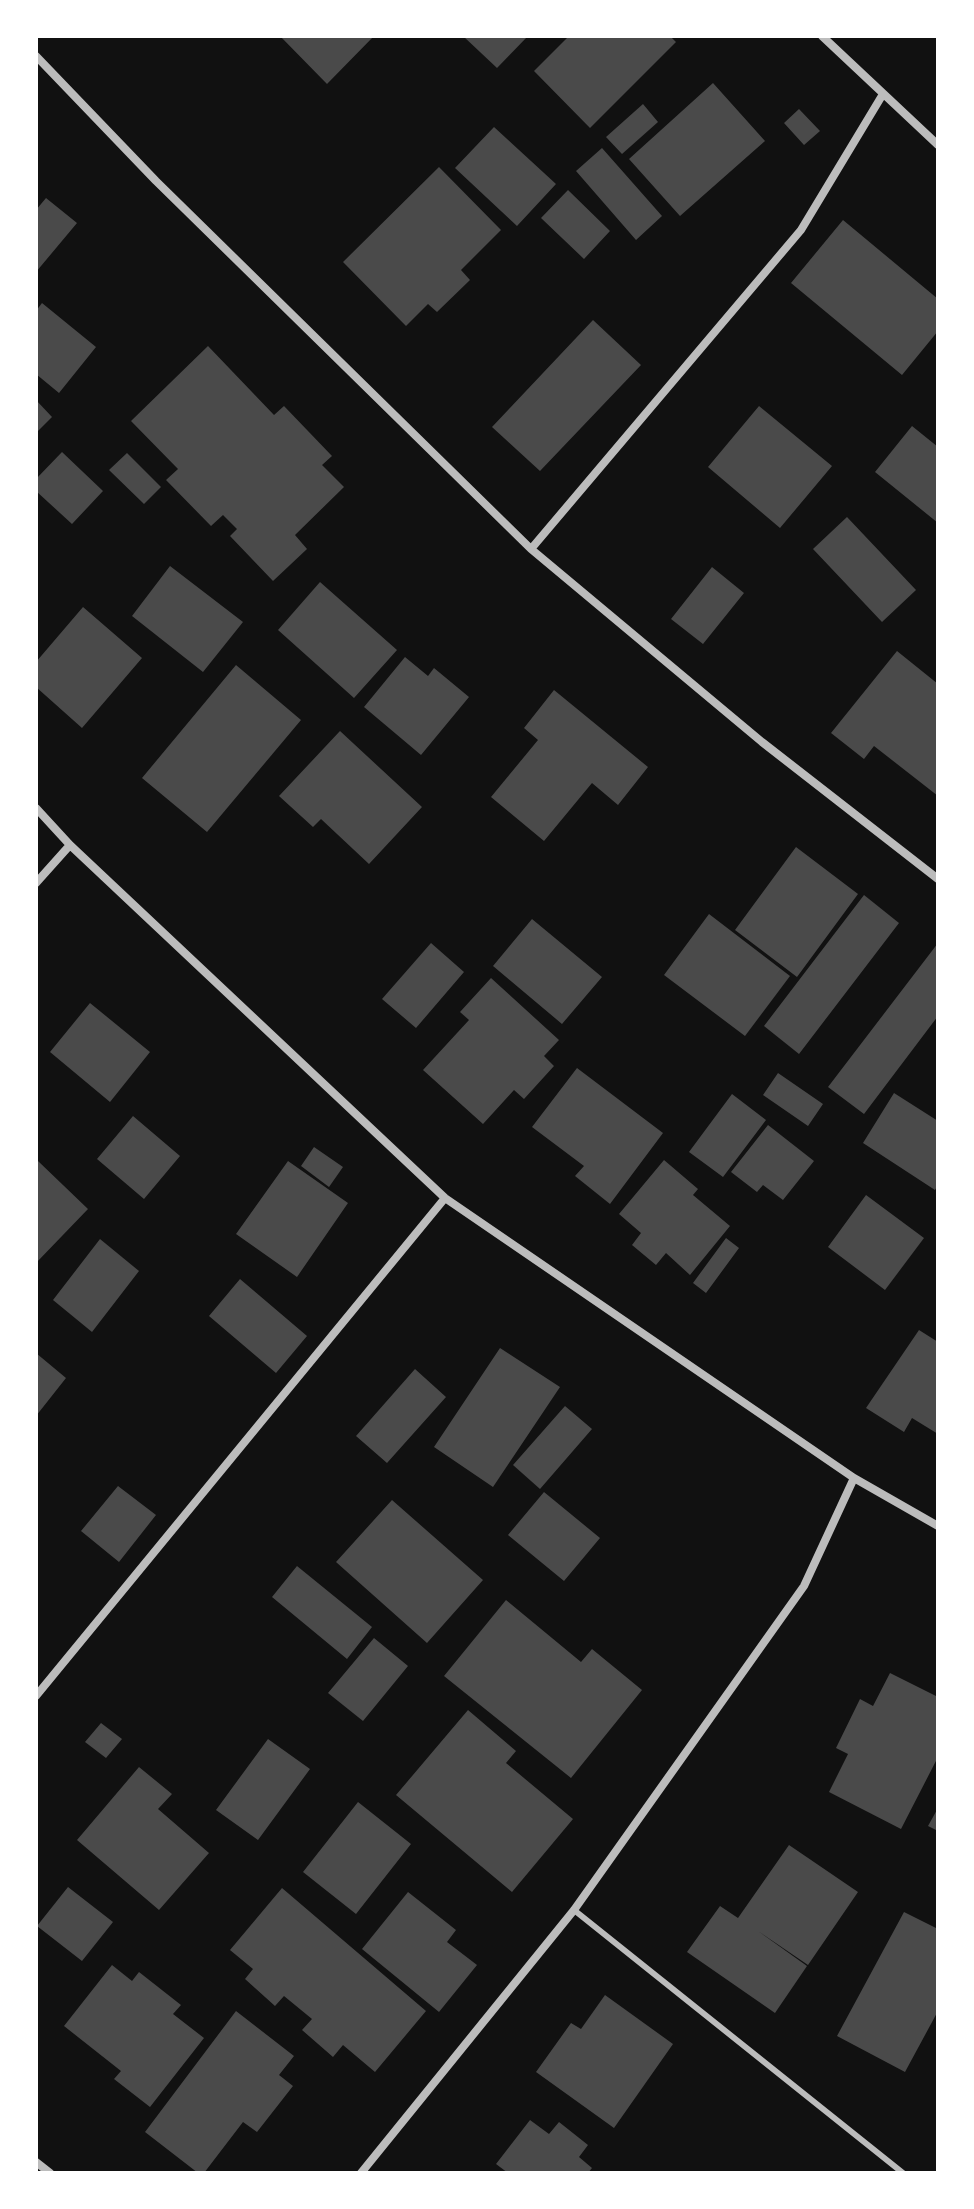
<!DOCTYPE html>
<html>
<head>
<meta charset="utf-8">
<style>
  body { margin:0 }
  #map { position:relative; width:974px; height:2209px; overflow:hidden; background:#111; font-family:Figtree,sans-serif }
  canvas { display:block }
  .frame { position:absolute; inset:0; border:38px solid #fff; pointer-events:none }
</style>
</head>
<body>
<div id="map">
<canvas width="974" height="2209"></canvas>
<div class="frame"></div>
</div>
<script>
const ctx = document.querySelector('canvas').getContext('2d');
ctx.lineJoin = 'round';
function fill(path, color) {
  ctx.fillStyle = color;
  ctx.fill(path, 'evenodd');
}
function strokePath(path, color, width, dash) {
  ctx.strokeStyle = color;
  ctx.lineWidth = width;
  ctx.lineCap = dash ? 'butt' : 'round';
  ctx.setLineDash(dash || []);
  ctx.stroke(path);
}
const building = new Path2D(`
  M280,36H374L327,84Z
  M463,36H528L497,68Z
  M569,36H670L676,42L590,128L534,71Z
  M713,83L765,141L680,216L629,159Z
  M643,104L658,122L622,154L606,137Z
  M799,109L820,131L804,145L784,123Z
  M494,127L556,184L517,226L455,168Z
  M602,148L662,216L636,240L576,171Z
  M439,167L501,230L461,270L470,280L437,312L428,304L406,326L343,262Z
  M568,190L610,231L584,259L541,218Z
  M46,198L77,223L36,272V210Z
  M843,220L938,299V331L902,375L791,283Z
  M42,303L96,347L59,393L36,374V311Z
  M593,320L641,365L540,471L492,427Z
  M208,346L274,415L284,406L332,456L322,465L344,487L295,535L307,549L273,581L230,536L237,529L223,515L211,526L166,480L178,469L131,421Z
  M36,400L52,417L36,433Z
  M759,406L832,466L780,528L708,467Z
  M912,426L938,447V523L875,472Z
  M62,452L103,491L72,524L36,491V479Z
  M127,453L161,487L144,504L109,470Z
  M847,517L916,590L882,622L813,549Z
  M170,566L243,622L203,672L132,616Z
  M712,567L744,593L703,644L671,619Z
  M320,582L397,650L354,698L278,630Z
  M83,607L142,658L82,728L36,687V662Z
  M897,651L938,684V796L874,746L864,759L831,733Z
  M405,657L428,676L434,668L469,697L421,755L364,707Z
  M236,665L301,720L207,832L142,778Z
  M554,690L648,767L618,805L592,783L544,841L491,797L538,740L524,728Z
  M340,731L422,807L369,864L321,819L313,827L279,796Z
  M796,847L858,894L797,977L735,930Z
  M864,895L899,923L799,1054L764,1026Z
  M709,914L790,976L745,1036L664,975Z
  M532,919L602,977L562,1024L493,966Z
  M431,943L464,972L416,1028L382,999Z
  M938,943V1016L864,1114L828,1087Z
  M491,978L559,1040L544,1056L554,1066L524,1099L514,1090L483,1124L423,1070L469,1020L460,1012Z
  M90,1003L150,1052L110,1102L50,1052Z
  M577,1068L663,1133L610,1204L575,1176L584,1166L532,1127Z
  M778,1073L823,1104L808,1126L763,1095Z
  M894,1093L938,1121V1185L935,1190L863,1143Z
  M732,1094L766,1120L723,1177L689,1152Z
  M133,1116L180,1156L144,1199L97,1159Z
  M768,1125L814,1161L783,1200L763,1185L757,1192L731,1172Z
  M314,1147L343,1167L329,1187L301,1166Z
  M664,1160L698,1189L693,1195L730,1226L690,1275L666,1253L656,1265L632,1245L641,1233L619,1214Z
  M38,1161L88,1209L36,1263V1163Z
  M288,1161L348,1203L297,1277L236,1234Z
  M866,1195L924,1238L885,1290L828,1247Z
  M726,1238L739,1248L706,1293L693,1283Z
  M100,1239L139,1271L92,1332L53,1300Z
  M240,1279L307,1336L276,1373L209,1316Z
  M919,1330L938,1342V1434L912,1418L904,1432L866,1408Z
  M500,1348L560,1387L493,1487L434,1447Z
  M36,1353L66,1378L36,1416Z
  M415,1369L446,1397L387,1463L356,1436Z
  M565,1406L592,1429L540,1489L513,1465Z
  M118,1486L156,1515L119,1562L81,1531Z
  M544,1492L600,1538L564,1581L508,1535Z
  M392,1500L483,1580L427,1643L336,1562Z
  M297,1566L372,1627L347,1659L272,1597Z
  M506,1600L581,1662L592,1649L642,1690L571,1778L444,1676Z
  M374,1638L408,1666L363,1721L328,1693Z
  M890,1673L938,1697V1757L901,1829L829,1792L848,1754L836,1748L860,1699L873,1706Z
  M468,1710L516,1751L506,1763L573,1819L512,1892L396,1795Z
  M101,1723L122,1739L106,1758L85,1742Z
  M268,1739L310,1769L258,1840L216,1810Z
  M139,1767L172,1794L158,1809L209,1853L159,1910L77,1840Z
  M358,1802L411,1844L356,1914L303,1872Z
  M938,1808V1831L928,1826Z
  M789,1845L858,1892L808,1965L758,1931L807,1966L775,2013L687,1952L720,1906L738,1918Z
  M68,1887L113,1922L82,1961L37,1926Z
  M282,1888L426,2011L375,2072L343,2045L333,2057L302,2030L312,2019L284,1996L275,2006L245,1979L253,1969L230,1950Z
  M408,1892L456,1930L447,1942L477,1965L439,2012L362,1949Z
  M904,1912L938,1929V2011L905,2072L837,2036Z
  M112,1965L132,1981L139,1972L181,2005L173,2014L204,2038L150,2107L114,2079L121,2071L64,2026Z
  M605,1995L673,2044L614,2128L536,2072L571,2023L581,2029Z
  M236,2011L294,2056L279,2075L293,2086L257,2132L243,2122L204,2173H198L145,2132Z
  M530,2120L549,2134L559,2122L588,2145L579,2157L592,2168L588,2173H508L496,2164Z`);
const service = new Path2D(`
  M574,1910L903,2173`);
const minor = new Path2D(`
  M822,36L938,145
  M36,56L156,181L531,549L762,742L938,879
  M531,549L801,230L883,94
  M36,808L70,845L445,1198L854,1478L938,1526
  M36,883L70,845
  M36,1696L445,1198
  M36,2162L50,2173
  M361,2173L574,1910L804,1586L854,1478`);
fill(building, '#4a4a4a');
strokePath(service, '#bcbcbc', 6);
strokePath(minor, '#bcbcbc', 8);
</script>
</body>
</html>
